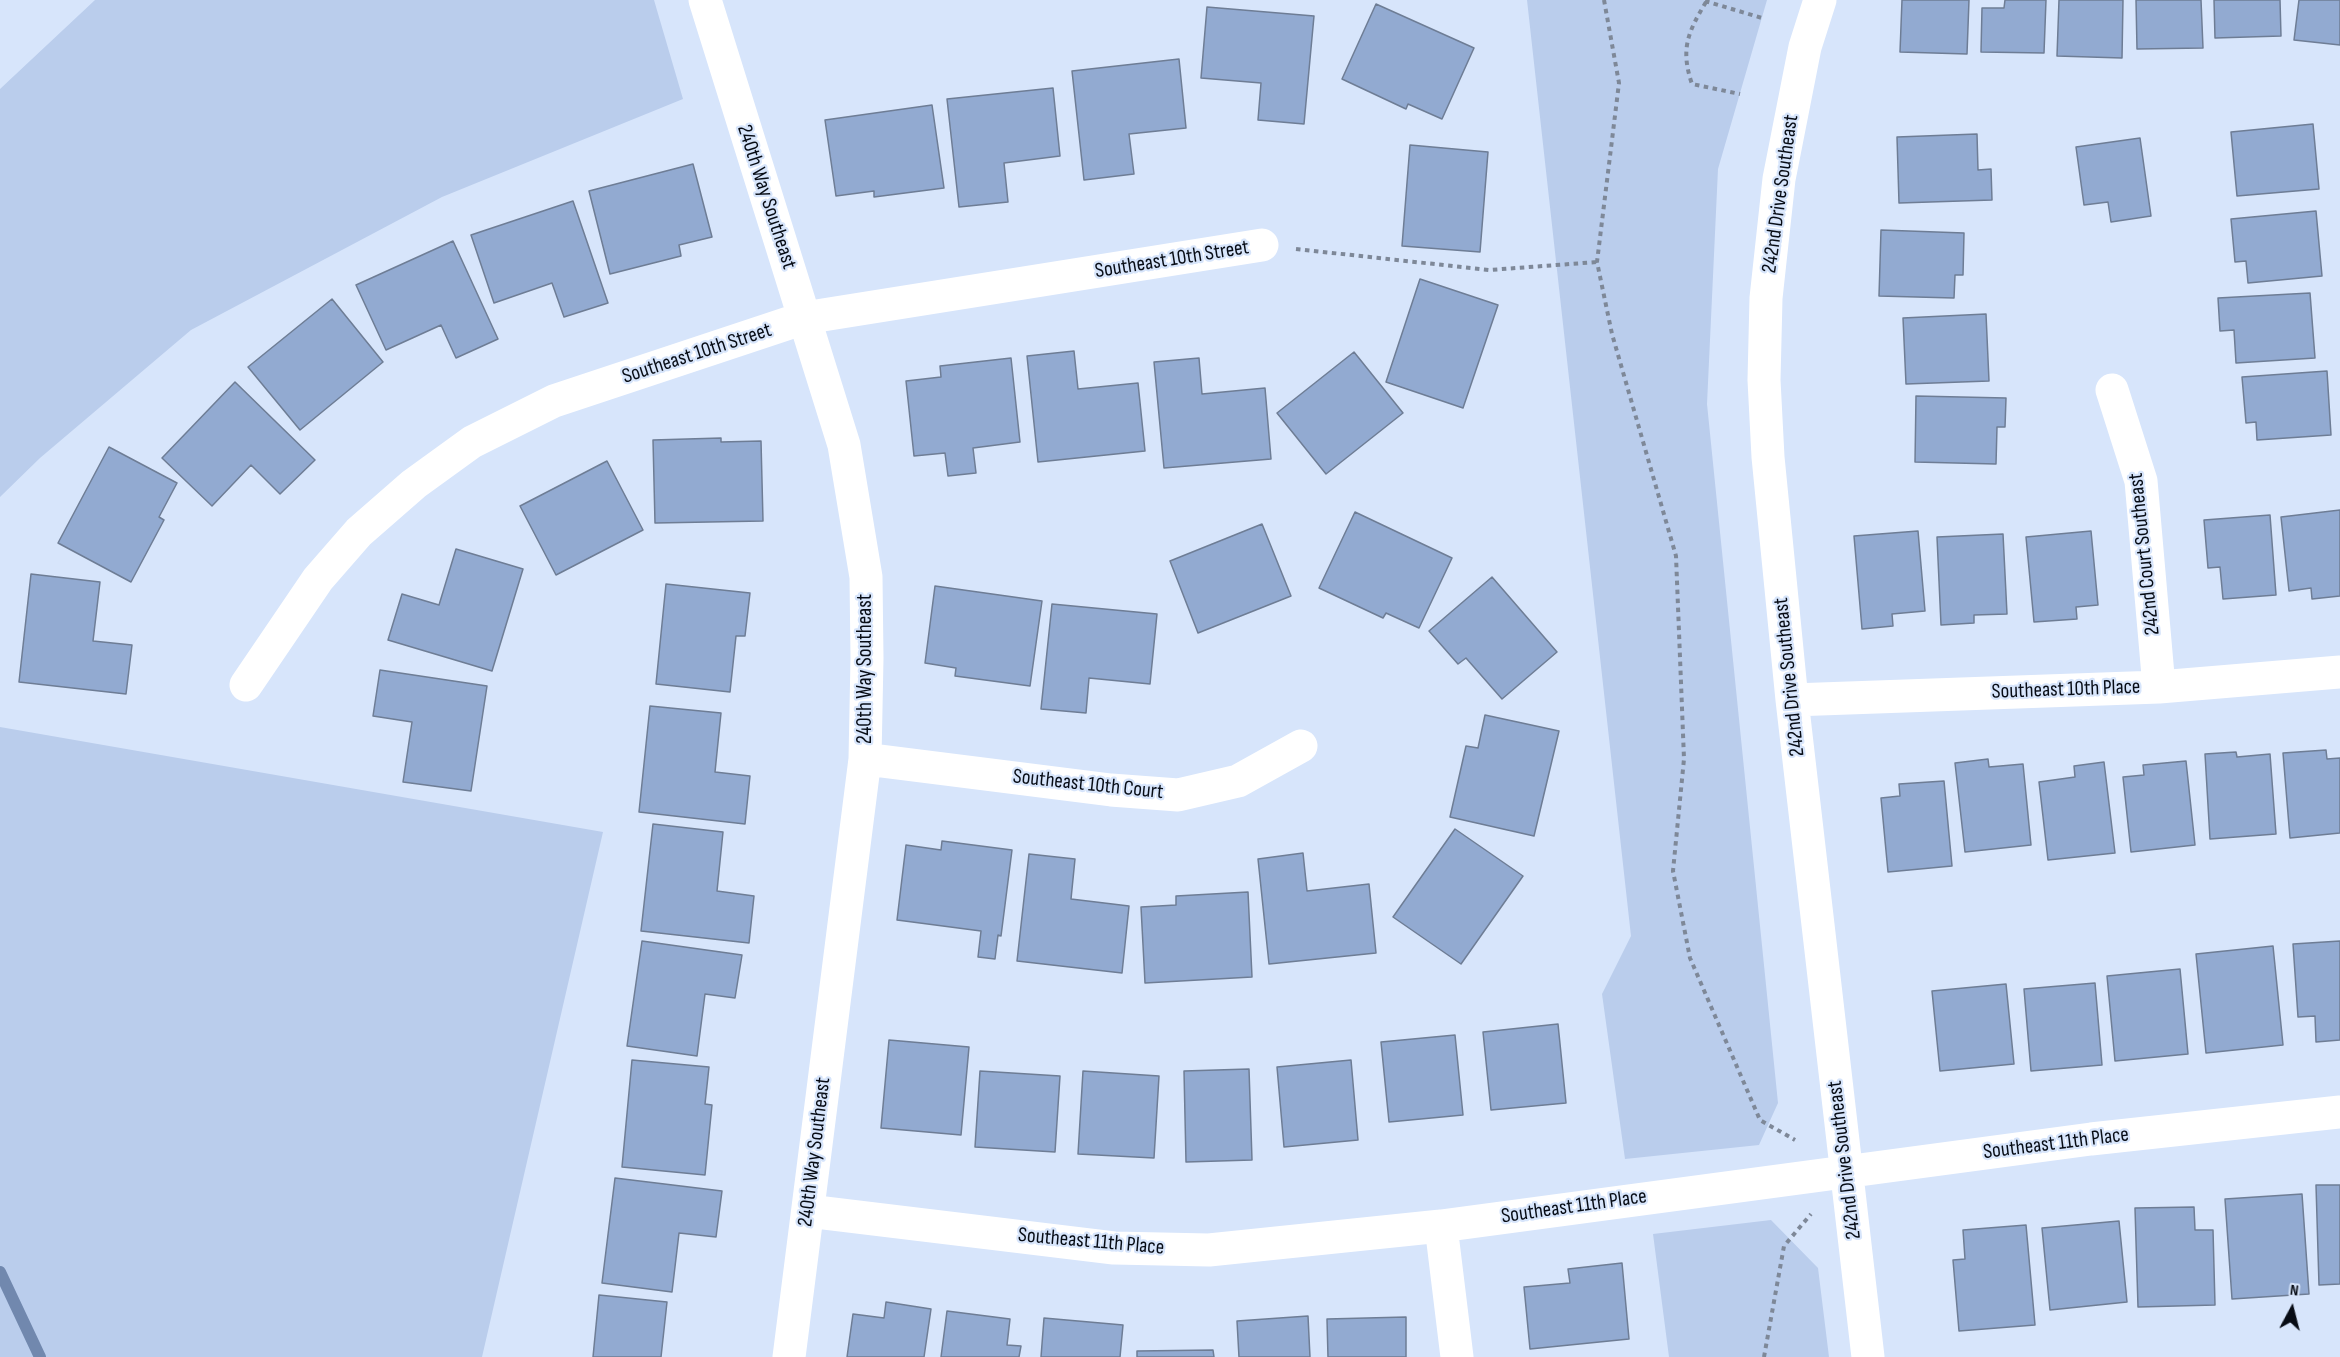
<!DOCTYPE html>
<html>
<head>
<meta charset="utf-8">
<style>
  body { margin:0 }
  #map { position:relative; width:2340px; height:1357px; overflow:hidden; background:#d7e5fb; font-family:"Sofia Sans Condensed",sans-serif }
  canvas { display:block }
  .north { position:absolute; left:2262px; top:1279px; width:60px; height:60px; -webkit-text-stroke:4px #d7e5fb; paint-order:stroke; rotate:7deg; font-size:16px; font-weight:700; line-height:24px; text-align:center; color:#070c15 }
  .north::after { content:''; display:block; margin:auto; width:21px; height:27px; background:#070c15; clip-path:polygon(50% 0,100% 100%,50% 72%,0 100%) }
</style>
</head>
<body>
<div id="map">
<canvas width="2340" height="1357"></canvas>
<div class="north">N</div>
</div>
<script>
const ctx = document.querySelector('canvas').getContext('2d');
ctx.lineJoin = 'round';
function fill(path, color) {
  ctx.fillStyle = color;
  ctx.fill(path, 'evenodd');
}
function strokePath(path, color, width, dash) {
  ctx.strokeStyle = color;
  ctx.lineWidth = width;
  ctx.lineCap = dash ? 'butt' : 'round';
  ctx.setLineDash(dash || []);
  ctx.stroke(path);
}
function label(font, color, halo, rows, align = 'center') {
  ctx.font = font + ' "Sofia Sans Condensed",sans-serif';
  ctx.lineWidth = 4.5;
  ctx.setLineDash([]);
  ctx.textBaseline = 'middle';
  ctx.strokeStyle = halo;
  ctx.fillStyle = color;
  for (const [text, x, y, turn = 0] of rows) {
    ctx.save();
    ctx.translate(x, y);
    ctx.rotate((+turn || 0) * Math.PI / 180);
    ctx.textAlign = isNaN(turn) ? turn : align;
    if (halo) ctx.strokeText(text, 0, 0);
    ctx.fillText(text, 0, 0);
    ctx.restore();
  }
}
const green = new Path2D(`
  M95,0H654L683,99L442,197L191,330L40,458L0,497V89Z
  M1527,0H1767L1718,169L1707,404L1778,1103L1759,1145L1625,1159L1602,994L1631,936Z
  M0,727L603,832L482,1357H0Z
  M1771,1220L1818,1268L1829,1357H1669L1653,1234Z`);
const stream = new Path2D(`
  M0,1272L40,1357`);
const building = new Path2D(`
  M1902,0H1969L1967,54L1900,52Z
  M2005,0H2046L2044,53L1981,52L1982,8H2004Z
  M2059,0H2123L2122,58L2057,56Z
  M2136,0H2201L2203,48L2137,49Z
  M2214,0H2280L2281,36L2215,38Z
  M2299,0H2340V45L2294,40Z
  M1376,4L1474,48L1442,119L1408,104L1406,109L1342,79Z
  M1207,7L1314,16L1304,124L1258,120L1261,83L1201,78Z
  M1179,59L1186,128L1129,134L1134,174L1084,180L1072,71Z
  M1053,88L1060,156L1004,163L1008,202L959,207L947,99Z
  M932,105L944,188L874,197V191L836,196L825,120Z
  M2313,124L2319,189L2237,196L2231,132Z
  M1977,134L1978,170L1991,169L1992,200L1899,203L1897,137Z
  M2140,138L2151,216L2111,222L2108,202L2084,205L2076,147Z
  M1410,145L1488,152L1480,252L1402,246Z
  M693,164L712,237L679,245L681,256L610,274L589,191Z
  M573,201L608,303L564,317L552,283L494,303L471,235Z
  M2316,211L2322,276L2248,283L2246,261L2235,262L2231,219Z
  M1881,230L1964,233L1963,275H1955L1954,298L1879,296Z
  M453,241L498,339L456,358L441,325L386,350L356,285Z
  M1420,279L1498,305L1463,408L1386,382Z
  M2310,293L2315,358L2236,363L2234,330L2220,331L2218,298Z
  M332,299L383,362L300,430L248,367Z
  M1986,314L1989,381L1906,384L1903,318Z
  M1074,351L1078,389L1138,383L1145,451L1038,462L1027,356Z
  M1354,352L1403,413L1326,474L1277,413Z
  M1011,358L1020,442L973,448L976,473L948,476L945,453L914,456L906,381L941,377L940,366Z
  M1199,358L1202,394L1265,388L1271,459L1164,468L1154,362Z
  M2327,371L2331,435L2257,440L2256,422L2246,423L2242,377Z
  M235,382L315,460L280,494L251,465L212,506L162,458Z
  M1916,396L2006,398L2005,427H1997L1996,464L1915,462Z
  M721,438V442L761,441L763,521L655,523L653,440Z
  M109,447L177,483L159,517L164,520L131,582L58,543Z
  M607,461L643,530L556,575L520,506Z
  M2340,510V596L2312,599L2311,588L2289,591L2281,517Z
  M1355,512L1452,558L1419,628L1386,613L1383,618L1319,588Z
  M2270,515L2276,595L2223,599L2220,567L2208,568L2204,520Z
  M1262,524L1291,596L1198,633L1170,561Z
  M1918,531L1925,611L1892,614L1893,626L1862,629L1854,536Z
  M2091,531L2098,605L2076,607L2077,619L2034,622L2026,537Z
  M2003,534L2007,614L1974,615V623L1941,625L1937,537Z
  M456,549L523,569L492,671L388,640L402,594L439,605Z
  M31,574L100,582L93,641L132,645L126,694L19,682Z
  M1492,577L1557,652L1502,699L1466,658L1458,664L1429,631Z
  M666,584L750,593L745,636H736L730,692L656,684Z
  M935,586L1042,601L1030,686L955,676L956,668L925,663Z
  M1052,604L1157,614L1150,684L1089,678L1086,713L1041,709Z
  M380,670L487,686L471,791L403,782L412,722L373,716Z
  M650,706L721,713L715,772L750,776L745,824L639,812Z
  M1485,715L1559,731L1534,836L1450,817L1466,746L1478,748Z
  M2326,750L2327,759L2340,758V833L2290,838L2283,753Z
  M2236,752L2237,757L2270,754L2276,834L2210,839L2205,754Z
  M1988,759L1989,767L2023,764L2031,845L1965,852L1955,763Z
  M2186,761L2195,845L2131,852L2123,777L2144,775L2143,765Z
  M2104,762L2115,853L2048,860L2039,782L2075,777L2074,766Z
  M1944,781L1952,866L1888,872L1881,798L1900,796L1899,784Z
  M653,824L723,832L717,891L754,896L749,943L641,931Z
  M1455,829L1523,876L1461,964L1393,917Z
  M942,841L1012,850L1001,936L998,935L995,959L978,957L981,931L897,920L906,845L941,850Z
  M1303,853L1307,891L1369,884L1376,953L1269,964L1258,859Z
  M1029,854L1075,859L1071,899L1129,906L1122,973L1017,961Z
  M1248,892L1252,977L1145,983L1141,907L1176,905V896Z
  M642,941L742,955L735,998L705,994L697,1056L627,1046Z
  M2340,941V1040L2316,1042L2315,1016L2298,1017L2293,944Z
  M2273,946L2283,1045L2206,1053L2196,954Z
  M2180,969L2188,1054L2115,1061L2107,976Z
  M2095,983L2102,1065L2031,1071L2024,989Z
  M2006,984L2014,1064L1940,1071L1932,991Z
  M1558,1024L1566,1103L1491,1110L1483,1032Z
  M1455,1035L1463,1115L1389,1122L1381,1042Z
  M889,1040L969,1047L961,1135L881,1128Z
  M632,1060L709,1067L705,1104L712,1105L705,1175L622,1167Z
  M1351,1060L1358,1140L1284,1147L1277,1067Z
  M1249,1069L1252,1160L1186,1162L1184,1071Z
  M980,1071L1060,1076L1055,1152L975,1147Z
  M1083,1071L1159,1076L1154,1158L1078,1154Z
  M615,1178L722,1191L716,1237L679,1233L672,1292L602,1283Z
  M2316,1185H2340V1284L2319,1285Z
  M2302,1194L2309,1294L2232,1299L2225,1199Z
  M2194,1207L2195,1230H2213L2215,1305L2138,1307L2135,1208Z
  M2119,1221L2127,1302L2050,1310L2042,1228Z
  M2026,1225L2035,1325L1959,1331L1953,1260L1965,1259L1963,1230Z
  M1622,1263L1629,1339L1530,1349L1524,1287L1570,1283L1568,1269Z
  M599,1295L667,1302L661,1357H593Z
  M886,1302L931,1309L924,1357H847L853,1314L884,1318Z
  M947,1311L1010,1319L1007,1345L1021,1346L1019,1357H941Z
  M1308,1316L1310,1357H1239L1237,1321Z
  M1406,1317V1357H1328L1327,1319Z
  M1044,1318L1123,1325L1120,1357H1041Z
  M1213,1350L1214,1357H1137V1351Z`);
const path = new Path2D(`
  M1604,0L1619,83L1597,262L1612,334L1676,556L1684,759L1673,871L1690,958L1760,1120L1795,1140
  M1705,1L1762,18
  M1706,2C1688,32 1680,49 1692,84L1740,94
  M1296,249L1489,270L1597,262
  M1764,1357L1784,1246L1811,1214`);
const street = new Path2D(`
  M705,0L844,445L866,577L867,658L865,759L789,1357
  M1820,0L1805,47L1779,179L1766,298L1764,380L1768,457L1792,700L1868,1357
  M2112,390L2141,481L2159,687
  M246,685L318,579L359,532L414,484L472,442L554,401L804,318L1262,245
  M1792,700L2159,687L2340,672
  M865,759L1111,790L1178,795L1238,781L1301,746
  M808,1211L1114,1248L1209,1250L1441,1226L2091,1139L2340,1112
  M1441,1226L1457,1357`);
const streetNames = [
  ["242nd Drive Southeast",1781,194,-82],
  ["240th Way Southeast",766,197,72],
  ["Southeast 10th Street",1172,260,-9],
  ["Southeast 10th Street",697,354,-18],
  ["242nd Court Southeast",2145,554,-96],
  ["240th Way Southeast",866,669,-90],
  ["242nd Drive Southeast",1790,677,-96],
  ["Southeast 10th Place",2066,690,-2],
  ["Southeast 10th Court",1088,785,6],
  ["Southeast 11th Place",2056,1144,-7],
  ["240th Way Southeast",815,1152,-83],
  ["242nd Drive Southeast",1845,1160,-97],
  ["Southeast 11th Place",1574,1207,-8],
  ["Southeast 11th Place",1091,1242,5]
];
fill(green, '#bacdec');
strokePath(stream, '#7188ae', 12);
fill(building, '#92aad1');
strokePath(building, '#6e7d95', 1.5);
strokePath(path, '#7e8898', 4, [4.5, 4.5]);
strokePath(street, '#fff', 33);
label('21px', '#070c15', '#d7e5fb', streetNames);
</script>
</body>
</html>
